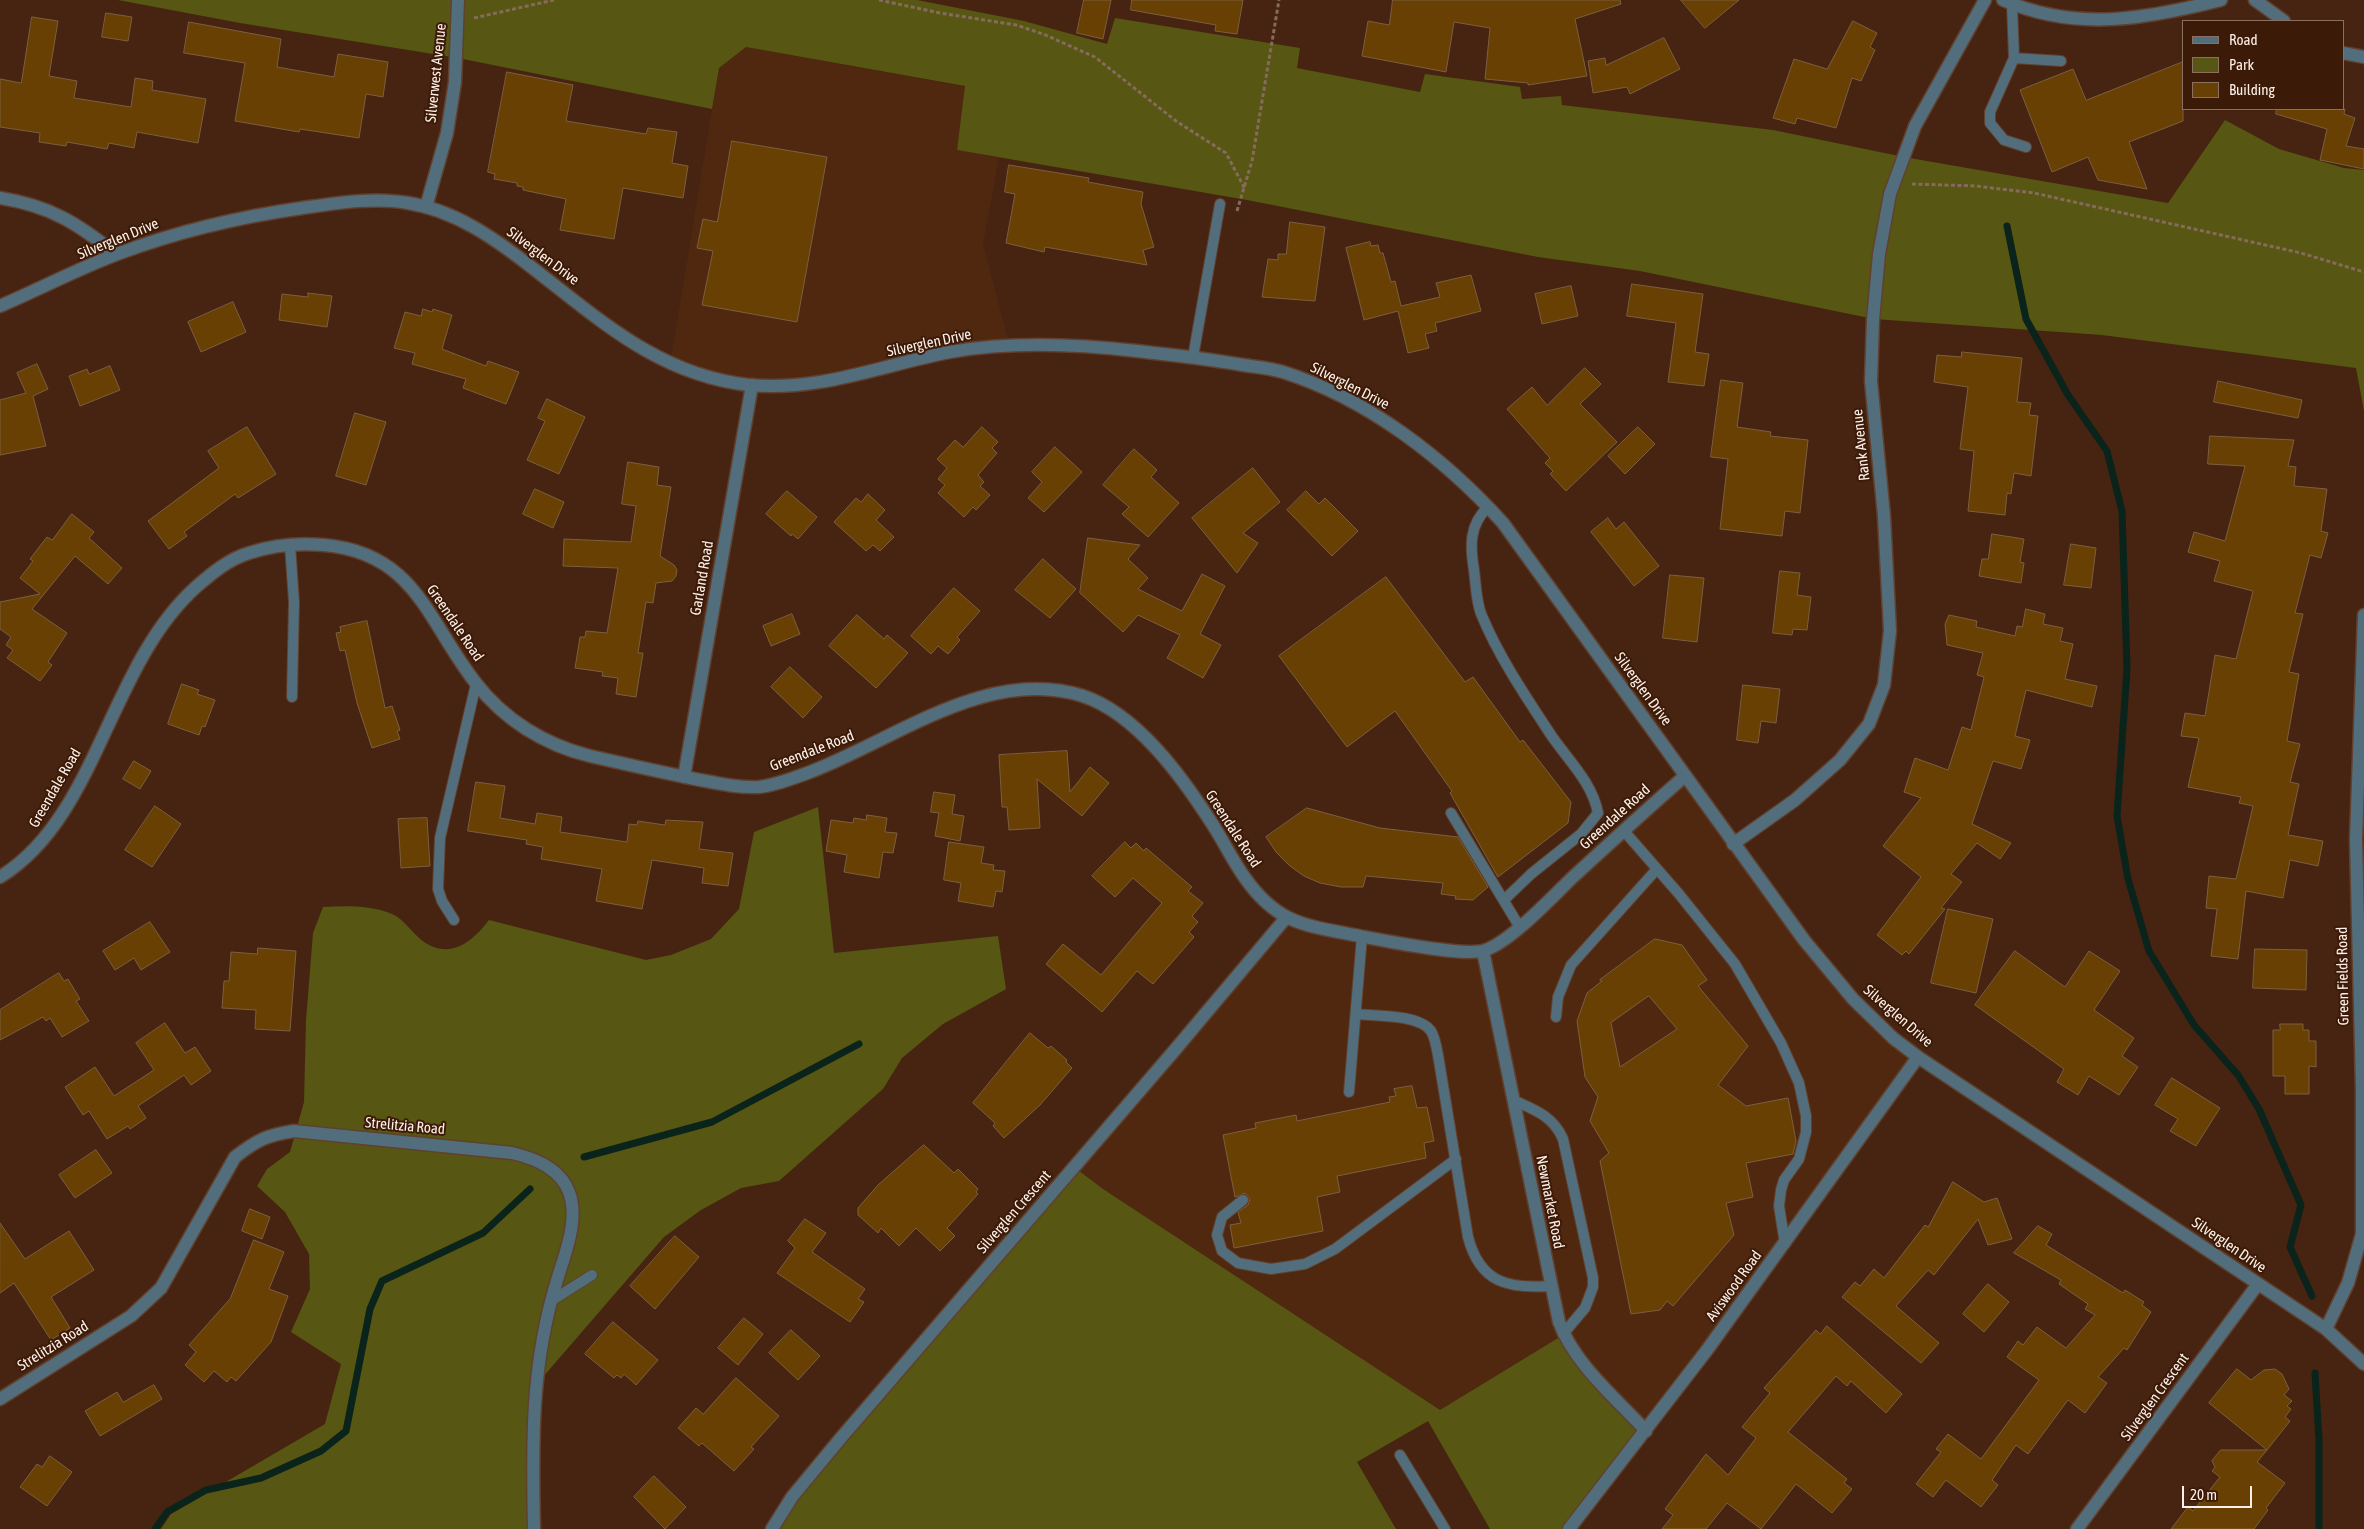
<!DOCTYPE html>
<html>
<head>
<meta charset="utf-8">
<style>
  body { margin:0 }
  #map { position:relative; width:2364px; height:1529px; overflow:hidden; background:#462411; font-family:"Asap Condensed",sans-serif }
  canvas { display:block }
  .legend { position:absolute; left:2182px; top:20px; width:162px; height:90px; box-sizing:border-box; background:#3b1a07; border:1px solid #897061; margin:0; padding:6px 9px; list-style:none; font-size:15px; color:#fef0e9 }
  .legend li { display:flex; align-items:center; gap:10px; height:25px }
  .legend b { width:25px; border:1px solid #897061 }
  .scale { position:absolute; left:2182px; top:1486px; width:70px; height:22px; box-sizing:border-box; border:2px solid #fef0e9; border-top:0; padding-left:6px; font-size:15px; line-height:18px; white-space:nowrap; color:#fef0e9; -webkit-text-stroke:4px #3b1a07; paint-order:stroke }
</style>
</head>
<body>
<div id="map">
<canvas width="2364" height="1529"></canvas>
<ul class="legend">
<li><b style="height:6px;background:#526e7c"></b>Road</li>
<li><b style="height:14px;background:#575612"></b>Park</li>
<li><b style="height:14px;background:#684004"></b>Building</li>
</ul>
<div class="scale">20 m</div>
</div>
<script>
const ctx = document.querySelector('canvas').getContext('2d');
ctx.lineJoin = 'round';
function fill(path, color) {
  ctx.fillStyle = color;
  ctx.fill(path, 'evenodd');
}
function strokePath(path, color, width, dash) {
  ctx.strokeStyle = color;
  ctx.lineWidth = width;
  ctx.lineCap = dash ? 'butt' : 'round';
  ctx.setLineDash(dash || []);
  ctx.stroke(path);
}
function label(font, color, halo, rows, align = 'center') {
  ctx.font = font + ' "Asap Condensed",sans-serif';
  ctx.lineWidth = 4;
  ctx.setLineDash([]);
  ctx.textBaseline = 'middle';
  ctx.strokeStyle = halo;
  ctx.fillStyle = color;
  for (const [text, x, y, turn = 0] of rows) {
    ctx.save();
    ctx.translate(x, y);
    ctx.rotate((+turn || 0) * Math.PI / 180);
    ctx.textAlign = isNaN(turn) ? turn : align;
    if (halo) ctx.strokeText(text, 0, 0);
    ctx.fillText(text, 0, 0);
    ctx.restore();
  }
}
const built = new Path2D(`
  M746,47L966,87L957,150L999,158L983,244L1010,347L777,387L670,364L719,68Z
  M1684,776L1804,942L1919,1058L1646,1431L1563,1335L1440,1410L1103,1189L1074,1167L1286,918L1463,950L1501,941Z`);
const green = new Path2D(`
  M118,0H917L1024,21L1107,44L1115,18L1300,48L1297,68L1420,92L1425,74L1520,87L1522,99L1561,96L1562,105L1773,130L1904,157L2168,203L2225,120L2279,149L2344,168L2364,170V411L2356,368L2102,335L1874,319L1640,271L1538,257L1247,200L957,150L965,86L746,47L719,68L712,109L458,58L240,23Z
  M818,807L834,953L998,936L1006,989L943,1024L902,1058L883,1089L779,1181L741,1188L701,1210L664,1237L536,1385L531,1529H161L171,1514L325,1424L341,1364L291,1332L310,1289L309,1254L285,1212L257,1186L267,1169L290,1152L304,1102L306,1020L313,933L323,907C347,906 369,905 392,914C404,919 413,934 424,942C451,960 473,941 489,920L646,960L671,955L711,939L739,909L754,832Z
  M1074,1167L1103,1189L1440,1410L1563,1335L1646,1431L1571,1529H1490L1428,1421L1357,1462L1396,1529H771Z`);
const stream = new Path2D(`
  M2007,226L2026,319L2068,395L2107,451L2122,511L2127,668L2117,816L2128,879L2149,951L2194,1025L2238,1075L2259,1109L2301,1205L2290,1247L2312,1296
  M584,1157L712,1122L859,1044
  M2315,1373L2319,1440V1529
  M155,1529L167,1512L206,1490L261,1478L321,1451L346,1431L370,1309L382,1281L483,1233L530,1189`);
const building = new Path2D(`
  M1084,0H1111L1103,39L1077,33Z
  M1132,0H1243L1237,34L1215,31L1216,25L1131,10Z
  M1393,0H1620L1621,4L1575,19L1587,76L1528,85V83L1485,79L1490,28L1454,22L1446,72L1362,56L1368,21L1389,25Z
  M1681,0H1739L1705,28Z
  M106,13L132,17L128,41L102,37Z
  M32,17L58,21L49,76L77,81L74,98L131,107L135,78L153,81L152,90L206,99L198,143L137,132L134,148L109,143L107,149L67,142L66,146L39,142L40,133L0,127V79L21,83Z
  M1853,21L1877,33L1870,47L1875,50L1861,81L1852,78L1836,128L1797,118L1795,124L1773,118L1794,59L1827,69Z
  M189,22L281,39L277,67L334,77L338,54L388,62L383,97L366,94L359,138L300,129L299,132L235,121L245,63L184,53Z
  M1664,38L1680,69L1630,94L1627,87L1593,93L1588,61L1605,58L1606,65Z
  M2183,62V121L2129,142L2147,189L2098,180L2088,157L2052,172L2020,90L2073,69L2086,100Z
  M507,72L573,85L566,121L646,134L648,128L677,132L672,163L688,166L683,198L623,188L614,239L560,230L566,199L523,190V187L517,186V183L494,179L495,174L488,172Z
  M2277,109H2345L2344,114L2355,118L2346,146L2364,149V169L2320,160L2327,129L2276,114Z
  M732,141L827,157L797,322L702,305L713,251L697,248L703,219L717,222Z
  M1009,165L1089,178L1088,182L1143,192L1141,204L1154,247L1143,250L1147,265L1045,247L1044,252L1006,243L1015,194L1005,192Z
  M1290,222L1325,227L1315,301L1262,297L1268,259L1278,260V254H1286Z
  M1370,242L1371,246L1378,245L1380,253H1383L1391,282L1395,281L1401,306L1440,297L1436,283L1471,275L1481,311L1435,323L1437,331L1425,334L1429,348L1408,353L1398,311L1364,320L1346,248Z
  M1632,284L1703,294L1695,352L1709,354L1704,386L1668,382L1676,323L1627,316Z
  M1571,286L1578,316L1542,324L1535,294Z
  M308,293L332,296L327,327L279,320L282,294L308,297Z
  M233,302L246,332L201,352L188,322Z
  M423,309L432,312L433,309L452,315L442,349L486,366L488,361L519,372L506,404L463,388L466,379L412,364L415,353L394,348L405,312L421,316Z
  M1962,352L2022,358L2017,402L2031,403L2029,415L2038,416L2031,476L2014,473L2011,494L2007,493L2005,515L1968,511L1974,451L1960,449L1968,387L1934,382L1937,355L1961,357Z
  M37,364L48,389L33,396L46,446L0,455V400L26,393L17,373Z
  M110,366L120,390L80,406L69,376L87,369L89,374Z
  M1585,368L1601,384L1580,404L1617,442L1566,491L1550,474L1553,471L1545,463L1550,458L1507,409L1532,387L1547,405Z
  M1721,380L1743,383L1737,427L1771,432L1770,436L1808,440L1800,513L1785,511L1782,536L1720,529L1728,459L1711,457Z
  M2218,381L2302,400L2298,418L2214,402Z
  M547,399L585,417L559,474L527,460L545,421L538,418Z
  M355,413L386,422L366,485L336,476Z
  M247,427L276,474L238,498L235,494L184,532L187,536L169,549L148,521L219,468L208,451Z
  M982,427L998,442L992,448L997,453L978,475L984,482L980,486L990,495L976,510L973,507L964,517L938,493L945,485L938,479L947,468L937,459L955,440L963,447Z
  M1638,427L1655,444L1625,474L1608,456Z
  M2210,436L2294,440L2288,466L2296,467L2294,486L2327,489L2321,531L2328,533L2321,558L2310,555L2295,613L2303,614L2289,672L2299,674L2287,741L2300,744L2290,782L2299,784L2288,835L2323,841L2318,866L2290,860L2283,898L2246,891L2238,959L2211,956L2217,909L2206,908L2209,876L2236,879L2253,806L2239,803L2241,797L2188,787L2199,738L2181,736L2185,713L2205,716L2215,655L2236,659L2253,591L2214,581L2220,561L2188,552L2194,532L2225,541L2245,466L2208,464Z
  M1055,447L1082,472L1044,512L1028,498L1042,482L1032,472Z
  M1134,449L1157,470L1151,477L1179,503L1148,537L1122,514L1129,507L1103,485Z
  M628,462L659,467L657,485L671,487L660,556L674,565L677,570L676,576L672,581L656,583L653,603L646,602L638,653H643L636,697L616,694L618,678L602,676L603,672L575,668L580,637H585L586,631L607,633L618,568L563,566L564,539L631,542L636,506L622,504Z
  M1253,468L1280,502L1243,533L1258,543L1237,573L1192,518Z
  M535,489L564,502L553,528L523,514Z
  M787,491L817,517L798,539L792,534L791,536L766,514Z
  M1306,491L1319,504L1325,498L1358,531L1332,556L1287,510Z
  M868,494L885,510L876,520L894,537L880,551L873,545L866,551L834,522L856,498L861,502Z
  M72,514L94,532L89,538L122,568L108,584L75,556L32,609L67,633L48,662L52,665L40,681L7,658L13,650L6,645L11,637L0,629V602L40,594L20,578L33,561L30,559L47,537L52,540Z
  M1608,518L1616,529L1624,522L1659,566L1634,586L1591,532Z
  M1992,534L2024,539L2020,562L2024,563L2021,583L1979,576L1982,559H1988Z
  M1088,538L1140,545L1128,559L1148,578L1138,589L1182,611L1202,574L1225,586L1200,634L1221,645L1203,678L1167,658L1180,635L1138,615L1123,632L1080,593Z
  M2071,544L2096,548L2091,588L2064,585Z
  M1043,559L1076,589L1050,618L1015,590Z
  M1780,571L1800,573L1797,595L1811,597L1807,630L1793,629L1792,635L1773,633Z
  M1670,575L1704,578L1697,642L1663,638Z
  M1386,577L1465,682L1473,677L1520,742L1523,740L1571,802L1568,823L1498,877L1450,793L1452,791L1395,711L1347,747L1279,656Z
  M954,588L980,611L957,637L960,640L948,654L938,646L931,654L911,636Z
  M2026,609L2045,614L2043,624L2063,628L2060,641L2073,644L2065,679L2097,686L2092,707L2026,690L2015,736L2030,740L2021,769L1993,761L1972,824L2011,843L2000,859L1977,843L1951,874L1962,882L1941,908L1945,909L1909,954L1906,951L1902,955L1877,935L1921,877L1883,846L1921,798L1904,792L1915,758L1948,770L1962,727L1971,730L1984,677L1977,675L1983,653L1947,645L1945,624L1949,615L1977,621L1976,627L2015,636L2017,626L2022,627Z
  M792,614L800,634L771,646L763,626Z
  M857,615L884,639L887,635L908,653L876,688L829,646Z
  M367,621L385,708L392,706L400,730L397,731L400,739L372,748L357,703L345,650L340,651L336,633L341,632L340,627Z
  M790,667L822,697L803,718L771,687Z
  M182,684L199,690L197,694L215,700L205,727L202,726L199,735L168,724Z
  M1743,685L1780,689L1776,723L1761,721L1758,743L1737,740Z
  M1067,751L1070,792L1090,767L1109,783L1082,816L1037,779L1040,828L1009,830L1007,807H1002L999,755Z
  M134,761L151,771L140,789L123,779Z
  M476,782L505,786L500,818L535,824L537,813L562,817L560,832L627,842L629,824L637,825L638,821L665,825L666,820L703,822L699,849L733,853L728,886L702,883L704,868L652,860L642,909L596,901L602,869L541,859L543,847L526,844L527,840L468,831Z
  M934,792L955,795L952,814L964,816L960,841L935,836L939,813L931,812Z
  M155,806L181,824L152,867L125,850Z
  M1307,808L1380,828L1458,837L1488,887L1473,900L1455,899L1456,896L1441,894L1443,883L1366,876L1363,887H1341L1320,883L1304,876L1290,866L1276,852L1266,837Z
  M867,815L887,818L885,832L897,833L893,853L883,852L879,878L844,872L847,855L826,851L831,820L853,823L854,818L866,820Z
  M427,818L430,866L401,868L398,819Z
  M949,842L984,847L981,863L994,865L993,870L1005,871L1002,892L996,891L993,907L958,901L961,883L944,880Z
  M1125,842L1131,848L1136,843L1144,851L1146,848L1192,887L1188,891L1203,903L1192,916L1198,922L1189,932L1194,937L1153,984L1137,971L1102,1012L1046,964L1063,944L1101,975L1162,903L1133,878L1115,897L1092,876Z
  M1948,909L1993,919L1976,993L1931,983Z
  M150,922L170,952L141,970L134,958L115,970L103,951Z
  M1655,939L1682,945L1707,980L1698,986L1748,1046L1718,1085L1746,1106L1788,1098L1796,1141L1793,1154L1746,1163L1753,1197L1726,1203L1734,1235L1673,1306L1667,1301L1660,1310L1631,1314L1600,1161L1609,1153L1590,1121L1598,1097L1585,1077L1577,1021L1587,993L1602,981L1600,980ZM1649,996L1677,1029L1620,1067L1611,1023Z
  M258,948L296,951L290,1031L255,1029L256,1010L222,1008L224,981H229L231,952L257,954Z
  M2255,949L2307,950L2306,990L2253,988Z
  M2015,951L2065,987L2089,951L2120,971L2094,1010L2134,1038L2122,1056L2138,1067L2119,1095L2089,1076L2078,1095L2057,1082L2064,1069L1975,1005Z
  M59,973L64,981L68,979L80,999L76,1001L89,1021L62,1037L50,1018L46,1021L43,1017L0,1040V1010Z
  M165,1023L185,1053L195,1047L211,1071L191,1085L184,1075L138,1106L146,1118L130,1129L128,1126L107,1139L89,1111L83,1115L65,1087L95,1067L114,1096L154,1070L136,1043Z
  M2280,1024H2303V1030H2309V1041H2316V1067L2309,1066V1094H2285V1076H2273V1030H2280Z
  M1030,1033L1048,1048L1051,1046L1067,1060L1066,1062L1072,1068L1040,1105L1004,1138L993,1126L995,1123L973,1103Z
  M2172,1078L2220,1108L2196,1146L2170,1131L2178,1119L2155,1105Z
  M1412,1086L1417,1108L1427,1107L1434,1141L1424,1143L1426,1158L1337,1176L1340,1192L1317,1197L1323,1231L1234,1248L1230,1225L1241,1223L1238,1212L1248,1205L1250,1199L1245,1193L1235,1197L1223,1135L1256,1128L1255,1123L1296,1115L1297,1121L1390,1102L1389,1097L1396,1096L1394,1089Z
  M924,1145L954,1173L958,1169L978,1189L976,1192L978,1194L947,1228L955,1236L940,1251L916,1228L899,1246L881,1228L878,1233L858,1215V1208L878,1185Z
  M96,1150L112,1173L75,1198L59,1175Z
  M1953,1182L1984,1202L1997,1198L2012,1239L1988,1245L1978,1219L1934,1275L1928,1270L1896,1306L1939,1343L1921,1363L1842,1297L1855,1282L1860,1286L1874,1269L1884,1278L1925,1225L1928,1227Z
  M250,1209L270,1217L262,1239L242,1231Z
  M805,1219L826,1233L812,1252L865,1289L858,1299L864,1302L850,1322L777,1273L795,1248L788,1241Z
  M0,1223L25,1259L69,1231L94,1270L51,1297L70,1328L51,1340L14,1283L0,1293Z
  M2038,1226L2052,1234L2046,1245L2123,1293L2125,1290L2144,1302L2142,1305L2151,1312L2127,1350L2124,1348L2098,1377L2107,1383L2085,1413L2068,1400L2028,1454L2016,1445L1992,1480L1998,1485L1981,1507L1946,1480L1933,1497L1916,1484L1941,1452L1936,1449L1948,1434L1981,1459L2039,1380L2007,1357L2018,1341L2023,1345L2037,1327L2066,1348L2095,1315L2085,1309L2088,1304L2059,1284L2061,1280L2014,1253Z
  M675,1236L699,1257L655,1309L630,1286Z
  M254,1240L284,1252L269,1289L288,1296L271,1342L236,1381L231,1377L227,1382L214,1371L204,1382L185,1365L196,1352L189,1345L230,1299Z
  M1988,1284L2009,1302L1984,1332L1963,1314Z
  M744,1318L763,1334L738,1365L718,1348Z
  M613,1322L658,1360L636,1385L624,1374L621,1378L617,1375L614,1378L585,1354Z
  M1827,1326L1902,1394L1886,1413L1851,1381L1847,1386L1836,1376L1788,1432L1847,1479L1844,1483L1852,1489L1832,1513L1796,1484L1761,1529L1727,1503L1706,1529H1662L1673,1515L1665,1509L1706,1454L1728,1475L1756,1438L1742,1427L1770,1393L1764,1388L1816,1330L1820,1334Z
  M791,1330L820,1356L798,1380L769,1353Z
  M2237,1369L2251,1380L2264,1370L2275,1369L2282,1374L2289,1389L2284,1395L2292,1401L2287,1406L2291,1409L2285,1417L2290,1421L2267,1450L2209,1403Z
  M736,1378L779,1416L751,1447L754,1449L734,1471L702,1443L699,1446L678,1428L696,1408L703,1414Z
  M154,1385L162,1399L100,1436L85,1411L117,1392L123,1402Z
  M2221,1450H2267L2257,1462L2285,1483L2266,1508L2268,1510L2254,1529H2171L2188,1507L2193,1511L2220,1477L2212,1471L2215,1467L2212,1461Z
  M50,1456L72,1472L47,1506L20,1487L37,1464L42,1467Z
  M654,1476L686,1507L665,1529L634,1497Z`);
const path = new Path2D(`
  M879,0L940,13L1016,25L1043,34L1095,57L1176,121L1226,153L1245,189
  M474,18L554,0
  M1912,184L1976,186L2034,193L2301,253L2364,272
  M1237,211L1252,161L1279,0`);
const service = new Path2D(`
  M2012,4L2014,58L1990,112V123L2004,140L2026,147
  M2014,58L2061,61
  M1193,357L1220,204
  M1488,507C1469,525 1470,546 1474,570C1476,585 1476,603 1482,616C1499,657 1526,697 1551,735C1568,760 1592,782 1598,813L1581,834L1531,874L1504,900
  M290,545L294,602L292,697
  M1451,813L1519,926
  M1624,831L1679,894L1735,964L1781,1043L1799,1083L1806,1116V1132L1799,1159L1784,1180L1781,1190L1779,1206L1785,1244
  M454,920L442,901L438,889L440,838L476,684
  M1356,1014C1375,1016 1419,1014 1431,1031C1436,1039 1437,1051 1439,1061L1468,1237C1480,1283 1508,1289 1551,1286
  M1556,1017L1558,997L1571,965L1656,870
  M1349,1092L1362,936
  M1513,1100C1535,1110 1553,1116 1563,1139L1593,1278V1287L1585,1308L1563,1334
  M1243,1200L1222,1217L1217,1235L1222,1251L1238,1263L1271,1269L1305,1264L1335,1249L1456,1159
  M551,1301L592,1275
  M1400,1455L1445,1529`);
const minor = new Path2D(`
  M2003,0C2076,32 2146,19 2221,0
  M2255,0L2284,21
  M2343,53L2364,57
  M0,198C50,206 77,223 116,254
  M426,207L447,133L455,82L458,0
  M684,777L752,385
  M1733,844L1795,800L1840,760L1869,724L1884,685L1890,631L1884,516L1871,381L1873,320L1879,254L1890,194L1915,126L1985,0
  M0,877C98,817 108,666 196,587C212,573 229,559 249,553C273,545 299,543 324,545C415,553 427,620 475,682C504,720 545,745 590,756C625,764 660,772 695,779C716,783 737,788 759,787C777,785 793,778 810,772C895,740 987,666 1083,696C1137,714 1182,777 1211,822C1223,840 1232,860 1245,878C1277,923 1303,925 1354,935C1381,940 1458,956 1482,951C1508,945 1553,896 1573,877C1610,843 1647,809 1685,776
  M1483,951L1559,1322C1575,1365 1616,1398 1646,1431
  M2326,1329L2348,1283L2362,1234V1089L2356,839L2364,615
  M0,1399L131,1316L161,1288L235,1157C257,1140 267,1135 294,1131L512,1153C534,1158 560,1168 569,1192C579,1219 566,1251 558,1277C531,1362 532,1441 534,1529
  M772,1529L792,1497L840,1439L1174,1051L1285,919
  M1569,1529L1707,1350L1918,1057
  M2077,1529L2258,1284`);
const tertiary = new Path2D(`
  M0,306C40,289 79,268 120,253C179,231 239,217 302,208C337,203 373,197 408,203C454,210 494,238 530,266C599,319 658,375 749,385C819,392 882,365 950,352C1011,341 1076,344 1137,351C1173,355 1208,359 1243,365C1256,367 1270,368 1283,372C1368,399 1444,458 1503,523L1804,940L1853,999L1893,1038L1918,1057L2326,1329L2364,1364`);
const streetNames = [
  ["Silverwest Avenue",436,73,-84],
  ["Silverglen Drive",118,239,-22],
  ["Silverglen Drive",543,256,37],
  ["Silverglen Drive",929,343,-12],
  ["Silverglen Drive",1350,386,27],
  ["Rank Avenue",1861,445,-96],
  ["Garland Road",702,578,-80],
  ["Greendale Road",455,623,56],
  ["Silverglen Drive",1643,689,54],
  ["Greendale Road",812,751,-21],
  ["Greendale Road",55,788,-60],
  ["Greendale Road",1615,817,-42],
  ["Greendale Road",1233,829,57],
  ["Green Fields Road",2343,976,-91],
  ["Silverglen Drive",1898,1016,41],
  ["Strelitzia Road",405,1126,5],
  ["Newmarket Road",1550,1202,79],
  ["Silverglen Crescent",1014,1212,-49],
  ["Silverglen Drive",2229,1245,34],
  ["Aviswood Road",1734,1286,-54],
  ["Strelitzia Road",53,1346,-32],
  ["Silverglen Crescent",2155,1397,-54]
];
fill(built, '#502810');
fill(green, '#575612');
strokePath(stream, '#0a231b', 7);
fill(building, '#684004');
strokePath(building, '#7c5f3f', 1);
strokePath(service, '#60412f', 12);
strokePath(minor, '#60412f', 15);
strokePath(tertiary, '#60412f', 15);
strokePath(path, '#866b5c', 3, [4, 2.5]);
strokePath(service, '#526e7c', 10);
strokePath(minor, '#526e7c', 12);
strokePath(tertiary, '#526e7c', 12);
label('15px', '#fef0e9', '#3b1a07', streetNames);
</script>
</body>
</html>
